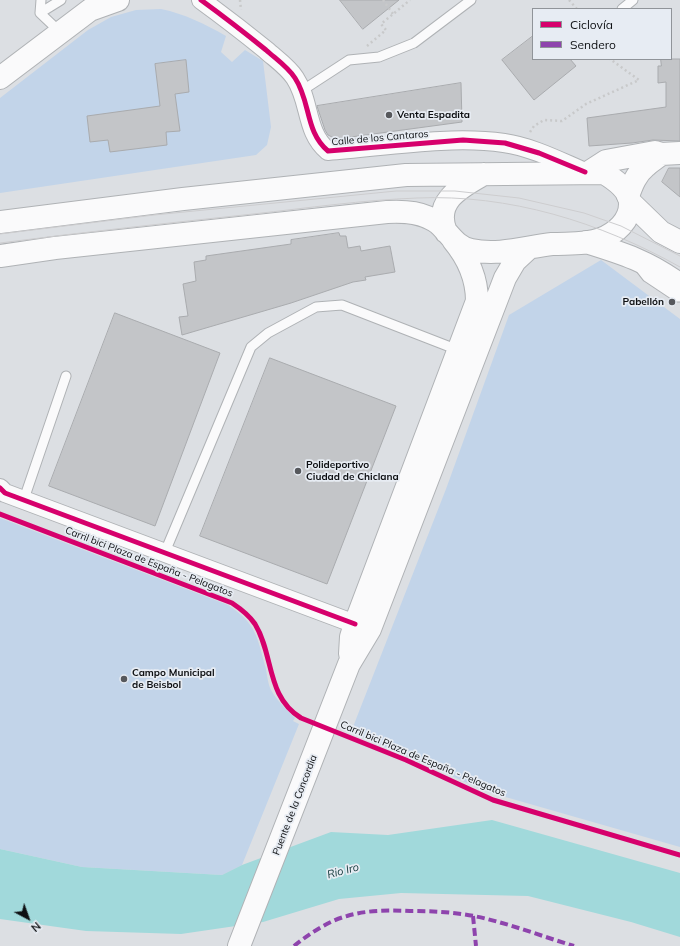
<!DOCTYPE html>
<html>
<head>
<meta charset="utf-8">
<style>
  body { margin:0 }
  #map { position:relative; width:680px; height:946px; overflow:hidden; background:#dcdfe3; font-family:Mulish,sans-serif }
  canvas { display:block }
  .legend { position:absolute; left:532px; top:8px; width:140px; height:52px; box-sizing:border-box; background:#e7ecf3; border:1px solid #909499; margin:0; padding:5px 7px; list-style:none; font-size:12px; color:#0e1013 }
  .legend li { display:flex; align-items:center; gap:8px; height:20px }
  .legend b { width:20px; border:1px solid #909499 }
  .north { position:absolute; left:8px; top:898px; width:40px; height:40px; -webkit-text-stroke:3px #e7ecf3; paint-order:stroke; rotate:139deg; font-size:11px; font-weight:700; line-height:16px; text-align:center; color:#0e1013 }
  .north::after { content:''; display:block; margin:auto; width:14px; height:18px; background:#0e1013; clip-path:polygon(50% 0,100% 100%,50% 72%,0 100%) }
</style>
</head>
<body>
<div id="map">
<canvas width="680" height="946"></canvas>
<ul class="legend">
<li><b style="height:5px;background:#d6006c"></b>Ciclovía</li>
<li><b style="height:5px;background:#8e44ad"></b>Sendero</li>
</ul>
<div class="north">N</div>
</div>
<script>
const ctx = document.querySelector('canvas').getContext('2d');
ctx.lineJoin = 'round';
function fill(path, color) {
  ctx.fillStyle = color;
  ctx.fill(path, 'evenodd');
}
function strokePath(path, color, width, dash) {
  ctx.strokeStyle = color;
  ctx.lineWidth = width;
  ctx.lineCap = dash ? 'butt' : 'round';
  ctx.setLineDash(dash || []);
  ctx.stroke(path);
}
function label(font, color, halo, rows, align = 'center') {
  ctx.font = font + ' Mulish,sans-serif';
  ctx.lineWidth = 3.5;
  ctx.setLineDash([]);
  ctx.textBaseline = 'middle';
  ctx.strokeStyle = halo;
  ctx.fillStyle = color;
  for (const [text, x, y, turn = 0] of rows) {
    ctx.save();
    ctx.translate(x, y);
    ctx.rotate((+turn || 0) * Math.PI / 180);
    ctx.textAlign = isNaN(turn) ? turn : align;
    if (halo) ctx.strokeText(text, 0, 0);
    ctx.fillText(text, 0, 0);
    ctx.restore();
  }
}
const green = new Path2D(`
  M161,9C185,14 205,24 226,36L221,52L232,62L245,50L263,61L271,127L267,145L256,155L0,193V98L88,30L111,17L136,10Z
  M601,260L680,319V847L488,792L351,732L446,489L509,315Z
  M0,518L228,605C257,624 257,637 266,669C267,675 268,684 271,690C277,701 286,709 295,718L293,721L299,724L242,865L222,875L82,867L0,849Z`);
const water = new Path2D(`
  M492,820L680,873V937L631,922L528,896L401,893L339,899L263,922L181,934L86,931L0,919V849L82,867L222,875L242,865L331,832L388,835Z`);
const building = new Path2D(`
  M340,0H399L363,29Z
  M533,36V59H570L576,66L534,100L502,60Z
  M661,59H680V141L653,140L632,143L589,146L587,118L666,107V82L658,83V66H661Z
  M186,60L189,92L175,94L180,131L166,132L167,145L110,152L108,140L90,142L87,116L160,106L155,64Z
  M461,83L462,122L336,139L328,135L325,130L317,106Z
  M669,168H680V197L662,182Z
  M339,233L340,236H346L348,248L360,246L361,251L390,246L395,272L365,277L366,280L353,282L291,303L182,335L179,317L188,316L183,284L196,281L194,262L206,260V256L291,244V240Z
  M115,313L220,353L155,526L49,486Z
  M270,358L396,406L327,584L200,536Z`);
const path = new Path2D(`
  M240,0L241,10
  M383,0L393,14
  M569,0L577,9
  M367,46L386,30L381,24L410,0
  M530,132L534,126L544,120L562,121L586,104L639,80L610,59`);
const service = new Path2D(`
  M622,9L633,0
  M40,13L60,32
  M40,13L61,0
  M40,13L41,0
  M303,90L349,60L379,57L414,43L471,0
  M640,268L647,277L677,297H680
  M24,499L66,376
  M165,552L251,347L268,333L316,307L342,305L458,350`);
const minor = new Path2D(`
  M201,0C223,16 245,33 266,50C276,59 288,67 295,78C311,102 305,132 328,151C383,147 450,135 504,143C532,147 559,161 585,172
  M0,488L5,493L355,624`);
const tertiary = new Path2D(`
  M0,78L90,10L118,0
  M589,172L606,161L655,152L661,154L680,153
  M628,196C632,185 636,174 646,166C651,161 656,159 661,154`);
const secondary = new Path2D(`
  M630,202L661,232L680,242
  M0,222L183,199L406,175L604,173C614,179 630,190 630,204C630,221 616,233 601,239C586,245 568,243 552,244C526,247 498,256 471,250C456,247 449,233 439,224C424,212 405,211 387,212L55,248L0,256
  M446,232C433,201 461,187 484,174
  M586,242C622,253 650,262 680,285
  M350,654L351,637L355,624L477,301C477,278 468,258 453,240
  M239,946L349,664L370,629L505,278L515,261L529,248`);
const tram = new Path2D(`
  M0,234L154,215L396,191H455L519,198L584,213L621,226L680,256
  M0,243C84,232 169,223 253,214C308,208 362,200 417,198C509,194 600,222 680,267`);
const quiet = new Path2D(`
  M473,916L476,946
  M294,946C309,934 328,921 347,916C367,910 389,910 410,911C432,911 453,912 474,916C508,923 541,936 574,946`);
const cycleway = new Path2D(`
  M201,0C223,16 245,33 266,50C276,59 288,67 295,78C311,102 305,132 328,151L463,140L505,143L539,153L585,172
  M0,488L5,493L355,624
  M0,514L232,603C241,609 249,615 255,624C274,655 266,697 301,718L406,760L493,800L680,855`);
const markers = [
  [389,115,4,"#56585c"],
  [672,302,4,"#56585c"],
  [298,471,4,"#56585c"],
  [124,679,4,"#56585c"]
];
const poiNames = [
  ["Venta Espadita",397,115],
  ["Pabellón",664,302,"right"],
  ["Polideportivo",306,465],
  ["Ciudad de Chiclana",306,477],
  ["Campo Municipal",132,673],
  ["de Beisbol",132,685]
];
const streetNames = [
  ["Calle de los Cantaros",380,138,-5],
  ["Carril bici Plaza de España - Pelagatos",149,562,21],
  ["Carril bici Plaza de España - Pelagatos",423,759,23],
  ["Puente de la Concordia",295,805,-69]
];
const waterNames = [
  ["Rio Iro",343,871,-15]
];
fill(green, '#c2d4e9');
fill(water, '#a1d9db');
fill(building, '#c3c5c8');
strokePath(building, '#a9abae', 1);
strokePath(service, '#afb2b5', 11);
strokePath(minor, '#afb2b5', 20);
strokePath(tertiary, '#afb2b5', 24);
strokePath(secondary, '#afb2b5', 24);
strokePath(path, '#c8c9ca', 2.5, [2, 3]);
strokePath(service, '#fafafb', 9);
strokePath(minor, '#fafafb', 18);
strokePath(tertiary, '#fafafb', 22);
strokePath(secondary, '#fafafb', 22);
strokePath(tram, '#cdcdcf', 1);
strokePath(quiet, '#8e44ad', 4, [8, 4]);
strokePath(cycleway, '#d6006c', 5);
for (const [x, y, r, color] of markers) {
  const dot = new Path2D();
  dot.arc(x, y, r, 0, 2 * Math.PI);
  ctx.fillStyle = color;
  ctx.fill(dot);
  strokePath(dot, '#e7ecf3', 1.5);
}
label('bold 10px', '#0e1013', '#e7ecf3', poiNames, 'left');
label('10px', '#0e1013', '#e7ecf3', streetNames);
label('italic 11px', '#0c3335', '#e7ecf3', waterNames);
</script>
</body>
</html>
